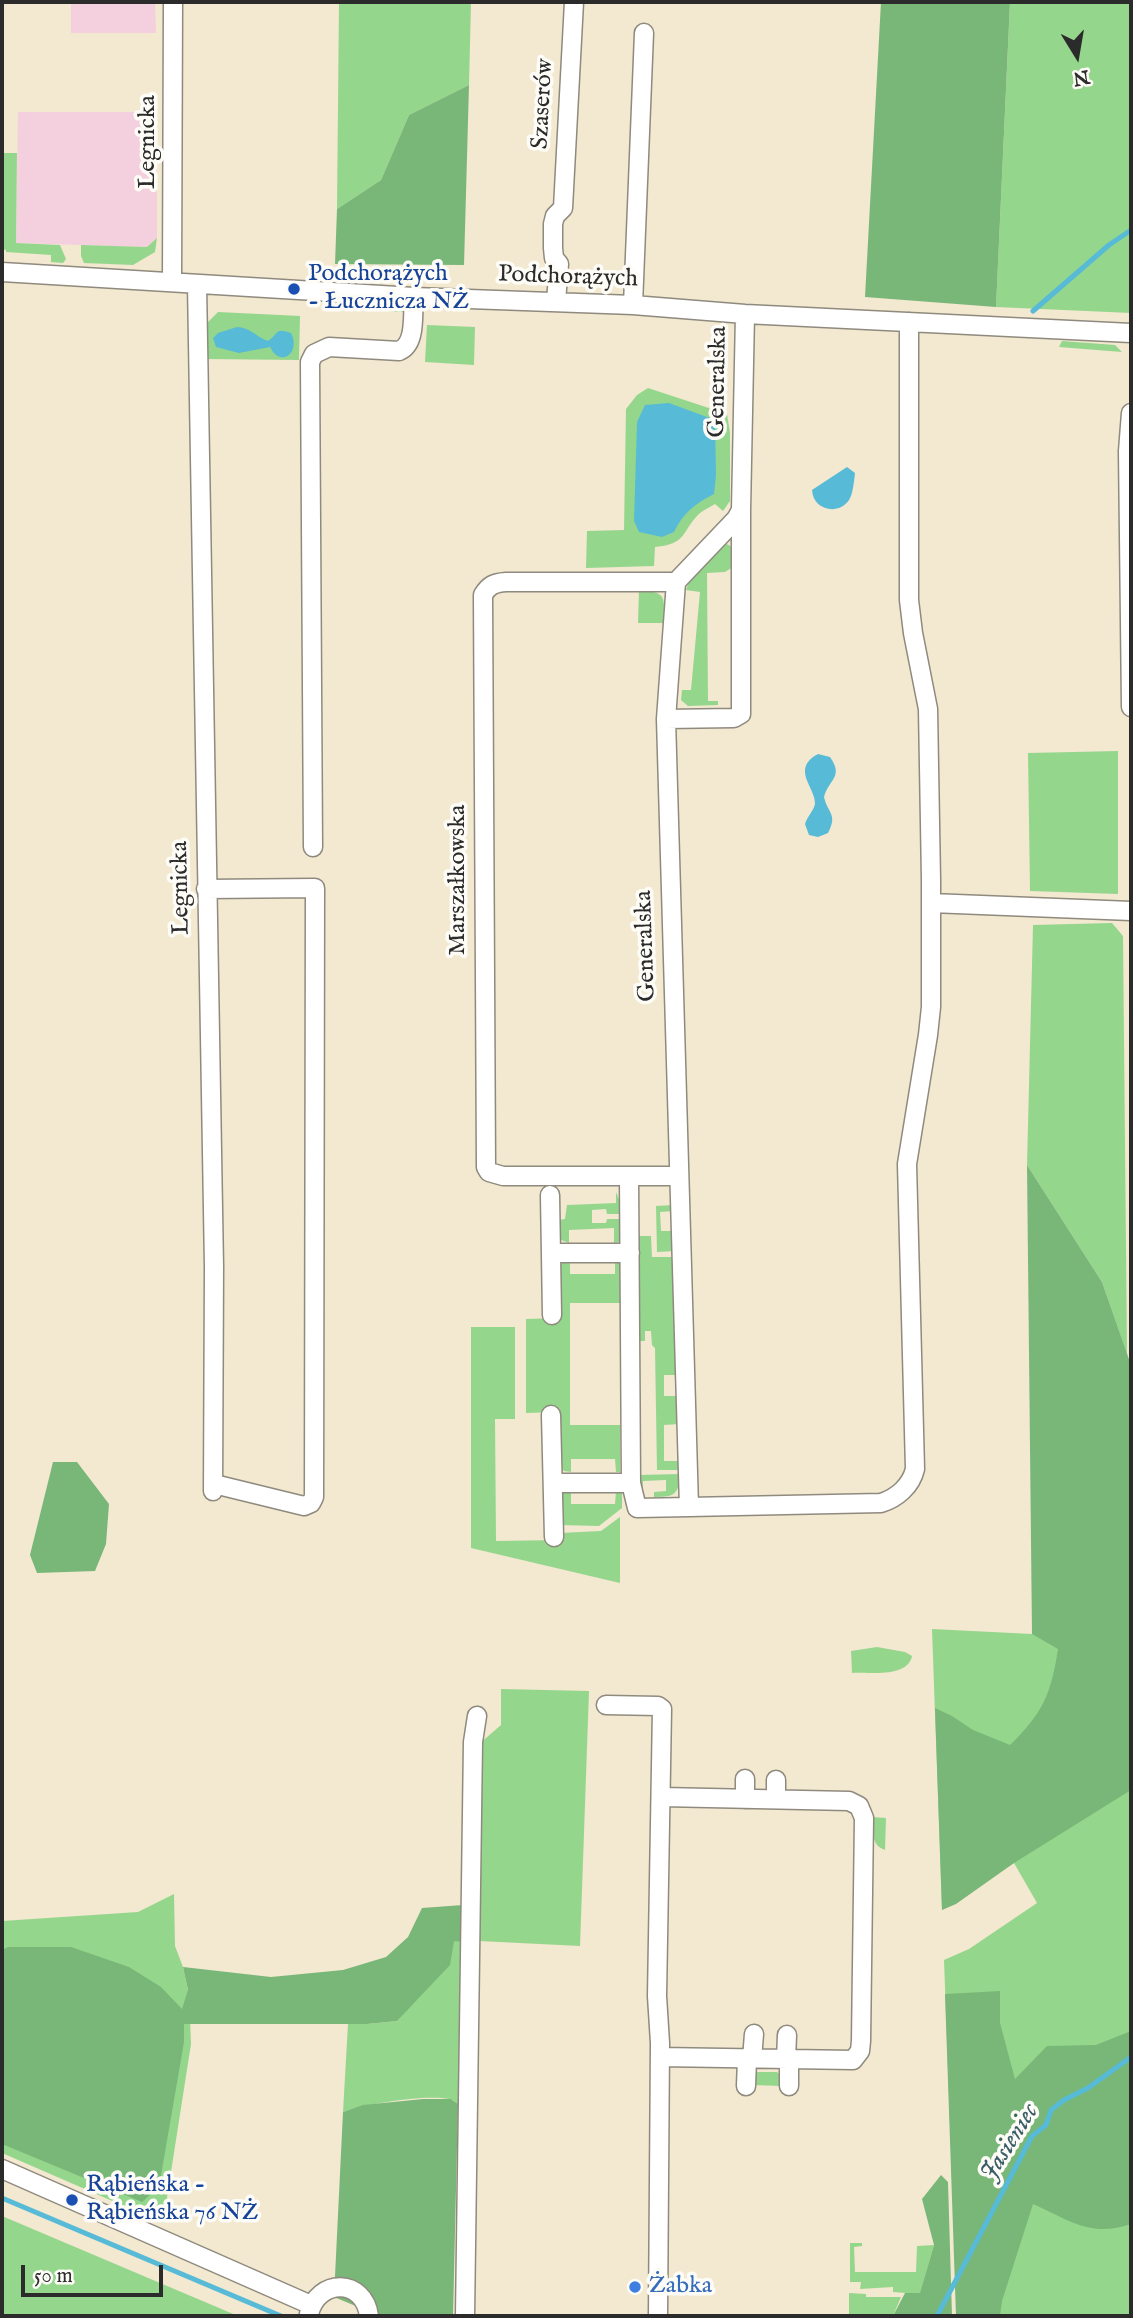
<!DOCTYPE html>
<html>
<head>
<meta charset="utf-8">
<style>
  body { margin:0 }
  #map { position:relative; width:1133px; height:2318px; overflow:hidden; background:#f3e8d0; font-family:"IM FELL English",serif }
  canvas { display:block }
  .frame { position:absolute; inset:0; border:4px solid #2b2b2b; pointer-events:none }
  .north { position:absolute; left:1042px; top:21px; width:70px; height:70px; -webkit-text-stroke:5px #fdfcf7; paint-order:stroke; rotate:169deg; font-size:19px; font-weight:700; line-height:28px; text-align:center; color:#2b2b2b }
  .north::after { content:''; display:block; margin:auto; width:24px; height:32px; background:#2b2b2b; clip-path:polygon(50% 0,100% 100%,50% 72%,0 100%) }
  .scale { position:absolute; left:21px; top:2265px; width:142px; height:32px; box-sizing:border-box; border:4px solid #2b2b2b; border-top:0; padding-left:9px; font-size:21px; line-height:24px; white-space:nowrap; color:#2b2b2b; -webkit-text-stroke:5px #fdfcf7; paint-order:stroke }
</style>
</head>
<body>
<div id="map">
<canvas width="1133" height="2318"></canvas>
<div class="frame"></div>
<div class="north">N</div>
<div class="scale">50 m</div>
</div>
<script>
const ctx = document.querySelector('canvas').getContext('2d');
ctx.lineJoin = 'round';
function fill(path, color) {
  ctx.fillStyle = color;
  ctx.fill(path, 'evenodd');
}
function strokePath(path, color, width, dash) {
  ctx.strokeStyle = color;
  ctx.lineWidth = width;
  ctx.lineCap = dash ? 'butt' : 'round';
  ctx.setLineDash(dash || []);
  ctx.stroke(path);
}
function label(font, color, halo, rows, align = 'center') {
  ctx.font = font + ' "IM FELL English",serif';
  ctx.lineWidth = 7;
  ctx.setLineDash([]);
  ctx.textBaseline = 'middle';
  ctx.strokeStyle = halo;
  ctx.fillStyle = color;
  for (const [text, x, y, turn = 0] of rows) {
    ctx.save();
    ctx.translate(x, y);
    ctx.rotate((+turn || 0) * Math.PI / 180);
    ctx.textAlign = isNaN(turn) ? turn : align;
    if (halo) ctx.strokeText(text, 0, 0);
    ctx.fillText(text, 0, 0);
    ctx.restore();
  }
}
const built = new Path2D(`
  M71,2H155L156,33H71Z
  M18,112H157V238L147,247L16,243Z`);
const green = new Path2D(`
  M339,2H471L469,85L409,115L381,180L337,209Z
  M1010,2H1131V313L996,307Z
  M2,153H17L16,243L60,245L66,259L63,263L51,262V255L6,252V250L2,249Z
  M157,238L155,252L133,265L84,263L81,256V245L147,247Z
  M331,303L401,307L405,312L330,308Z
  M218,312L300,316L299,360L206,359L205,325Z
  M427,325L475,327L474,365L425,362Z
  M1062,341L1115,345L1122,352L1059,347Z
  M648,388L727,414L730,433V501L723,511L715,504C710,507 704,510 700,513C681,531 688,544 655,547L654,566L586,568L587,531L624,530L626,409L637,395Z
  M723,543L729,545L733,549V567L725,572L707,573L708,701H718V705L688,706L681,700L682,690H691L700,592L686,590L690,578Z
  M639,590C667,592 665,597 663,623H638Z
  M1118,751V894L1030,891L1028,753Z
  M1112,923L1123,936L1127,1354L1102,1282L1027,1165L1033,925Z
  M616,1192L620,1202V1214H607L606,1209L592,1210V1223H606L607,1219H620V1242L614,1243V1228L569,1230V1243L561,1240L559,1220L565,1219L567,1205L616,1203Z
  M674,1205V1211L660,1212L661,1231H675V1251L657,1252L656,1206Z
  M637,1236H651L652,1257H675L677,1375H664V1396H678L679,1424L664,1425V1461H680V1470H657L655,1348L652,1345L651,1331H645V1341H638Z
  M570,1260V1274H615V1260L620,1261V1303H570V1425H620V1472H616L615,1459H571V1472L564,1471L560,1466L559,1412L526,1413V1319L559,1318L560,1265L565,1261Z
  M471,1327H515V1419H495L496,1541L560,1540V1533L601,1531L620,1517V1583L471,1548Z
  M680,1474C679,1495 674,1497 654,1497V1492L666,1491V1480L643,1481V1493L638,1475Z
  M564,1490H571V1504H615L616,1491L622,1490V1508L599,1526L559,1525L560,1497Z
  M1131,1626V2316H957L944,1960L969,1949L1037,1903L1014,1863L942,1910L932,1629L1032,1634L1129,1633Z
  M877,1647L905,1652L912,1656C908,1678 869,1672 852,1673L851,1651Z
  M501,1689L589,1691L580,1946L479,1941V1744L501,1725Z
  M872,1817L886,1818L885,1850C869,1844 875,1831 872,1817Z
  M174,1894L175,1946L183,1967L189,1995L191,2044L163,2223L2,2153V1921L138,1912Z
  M454,1940L462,1942L458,2104C455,2102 453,2099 449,2099C426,2094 365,2104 343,2112L348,2024H367L397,2021Z
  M754,2072H777L781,2076V2086L753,2085Z
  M2,2216L238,2316H3Z
  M850,2243H862V2246L854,2247L855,2272H916L917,2246L934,2245L920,2294L893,2292V2287L860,2289L861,2282H850Z
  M849,2293L866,2294V2297H901L893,2316H849Z`);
const forest = new Path2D(`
  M881,2H1010L996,307L865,297Z
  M469,85L464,265L335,264L337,209L381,180L409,115Z
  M1027,1165L1102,1282L1131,1365L1130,1633L1131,1790L1014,1863L956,1904L942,1910L935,1708L952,1716L973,1730L1010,1745C1043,1713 1051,1694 1058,1649L1032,1634Z
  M53,1462H77L109,1504L106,1544L95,1571L37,1573L30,1555Z
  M463,1905L462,1942L454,1941L450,1965L397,2021L367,2024H184V2042L159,2187L142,2202L2,2144V1950L8,1947H71L129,1967L161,1987L182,2009L188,1990L183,1967L271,1977L343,1970L386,1957L408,1937L422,1908Z
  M1000,1991V2023L1015,2079L1047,2046L1096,2045L1131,2031V2224C1091,2238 1069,2220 1033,2204L1002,2301L1000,2316H956L945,1994Z
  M423,2099H451L458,2104L453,2316H380L334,2297L343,2112L363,2105Z
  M941,2175L948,2182L952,2316H893L905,2293H920L934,2245L922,2199Z`);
const water = new Path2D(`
  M237,327C250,327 256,337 268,341C279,334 274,327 291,333C301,352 281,369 270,347L239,353L216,347L213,338L218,333Z
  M669,403L715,420L716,475L714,494C696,503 683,513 674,532L662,537L639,532L634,521L637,422L645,405Z
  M847,467L855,473C854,481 853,494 849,500C838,516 813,510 812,490Z
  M818,754L830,757C844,777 829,779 824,797C828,814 838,814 828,833L818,837L809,835L805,824C807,817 814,810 815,804C816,788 790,769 818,754Z`);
const stream = new Path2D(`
  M1033,311L1109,245L1131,230
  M2,2198L281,2316
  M937,2316L1032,2136L1046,2125L1051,2110L1064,2100L1088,2088L1131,2057`);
const minor = new Path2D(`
  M2,272L414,297L633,305L745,314L1131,333
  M172,282L173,2
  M197,284L214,1267L213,1491
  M556,301L559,264L554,258L553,248V224L555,216L563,208L574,2
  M633,305L644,33
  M745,314L741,510L736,519L676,582L666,719L689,1507L881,1503C897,1498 911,1486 915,1469L907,1164L928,1035L931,1007V880L928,709L913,633L909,600V322
  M1131,413L1128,451L1131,707
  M676,582H506C494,583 489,585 483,595L486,1167L489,1172L503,1176H678
  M666,719L734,718L741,714V510
  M313,847L310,362L314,354L329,347L399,351C417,344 412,313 414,297
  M206,889L315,888L314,1497L311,1503L304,1506L214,1484
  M931,903L1131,911
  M629,1176L631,1483L637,1508L689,1507
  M550,1195L552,1315
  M551,1253H630
  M551,1415L554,1537
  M553,1483H631
  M606,1705L658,1706L662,1709L657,1996L660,2043L658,2316
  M776,1780V1799
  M745,1799V1779
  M660,2057L853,2060L860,2051L861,2041L864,1818L859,1806L849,1801L662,1797
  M752,2059L754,2034
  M786,2060L787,2035
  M746,2086L747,2059
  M789,2086V2060
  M2,2169L311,2305
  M309,2314C318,2278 364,2278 369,2316
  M465,2316L473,1742L477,1716`);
const markers = [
  [294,289,7,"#1a4fb4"],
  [72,2200,7,"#1a4fb4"],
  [635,2287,7,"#3f7fe0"]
];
const streetNames = [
  ["Szaserów",544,104,-87],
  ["Legnicka",149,142,-90],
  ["Podchorążych",568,278,2],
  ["Generalska",719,382,-89],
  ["Marszałkowska",459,880,-90],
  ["Legnicka",182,888,-91],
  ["Generalska",647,946,-92]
];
const transitNames = [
  ["Podchorążych",308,275],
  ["- Łucznicza NŻ",308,303],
  ["Rąbieńska -",86,2186],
  ["Rąbieńska 76 NŻ",86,2214]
];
const shopNames = [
  ["Żabka",649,2287]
];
const waterNames = [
  ["Jasieniec",1011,2143,-58]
];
fill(built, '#f4cfdd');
fill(green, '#95d68d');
fill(forest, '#78b778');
fill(water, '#57bad6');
strokePath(stream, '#57bad6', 5);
strokePath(minor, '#8f8a7e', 21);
strokePath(minor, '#fff', 18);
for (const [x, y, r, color] of markers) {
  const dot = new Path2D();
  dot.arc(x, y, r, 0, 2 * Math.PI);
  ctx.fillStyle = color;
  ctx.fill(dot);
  strokePath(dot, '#fdfcf7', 2.5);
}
label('24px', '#2b2b2b', '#fdfcf7', streetNames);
label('24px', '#164399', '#fdfcf7', transitNames, 'left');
label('24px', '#366cbe', '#fdfcf7', shopNames, 'left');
label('italic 26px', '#3a5d67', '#fdfcf7', waterNames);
</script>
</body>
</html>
